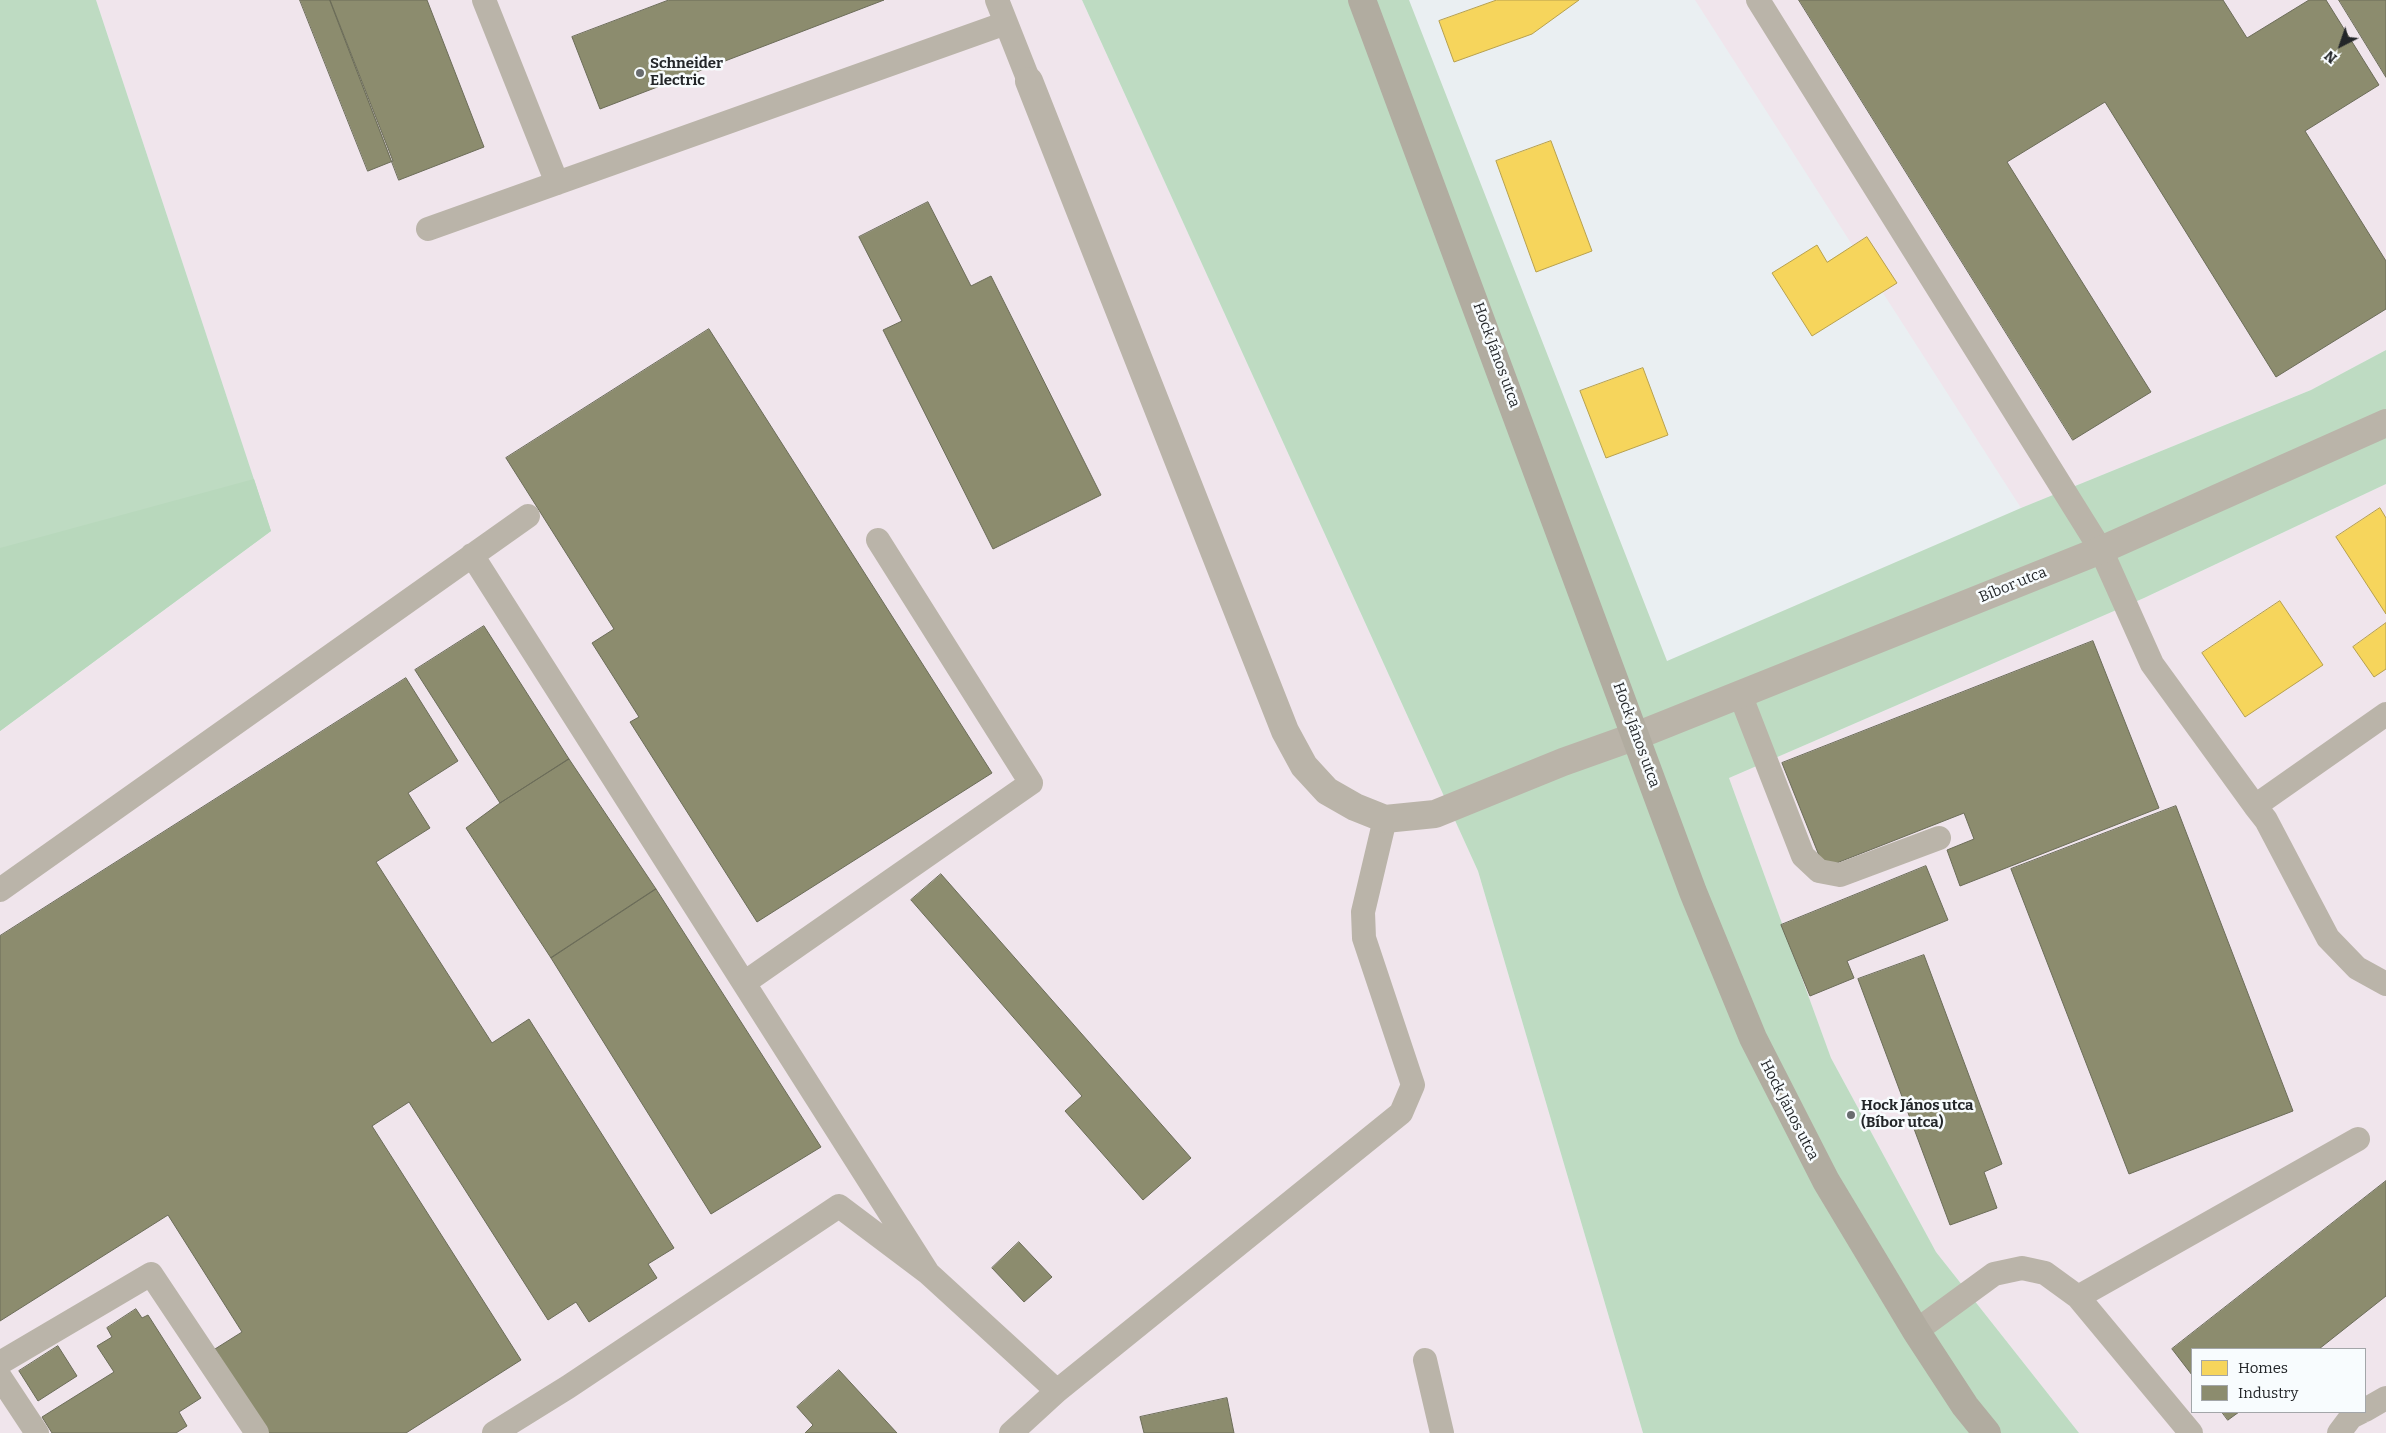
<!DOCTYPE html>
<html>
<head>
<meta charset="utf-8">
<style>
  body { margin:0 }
  #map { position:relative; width:2386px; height:1433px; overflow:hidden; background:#eaeff2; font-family:Bitter,serif }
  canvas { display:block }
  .legend { position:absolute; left:2191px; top:1348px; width:175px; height:65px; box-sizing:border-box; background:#f8fcfe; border:1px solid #a3a6a9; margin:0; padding:6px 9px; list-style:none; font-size:15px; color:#232629 }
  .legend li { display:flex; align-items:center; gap:10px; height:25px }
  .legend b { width:25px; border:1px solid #a3a6a9 }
  .north { position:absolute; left:2316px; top:20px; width:50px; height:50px; -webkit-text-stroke:4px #f8fcfe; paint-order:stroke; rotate:221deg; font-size:14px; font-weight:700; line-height:20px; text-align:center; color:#232629 }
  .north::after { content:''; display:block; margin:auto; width:18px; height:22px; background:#232629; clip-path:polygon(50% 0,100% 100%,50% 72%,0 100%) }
</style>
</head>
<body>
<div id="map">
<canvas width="2386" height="1433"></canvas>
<ul class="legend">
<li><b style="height:14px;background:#f6d55c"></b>Homes</li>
<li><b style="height:14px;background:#8c8c6e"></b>Industry</li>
</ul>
<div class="north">N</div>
</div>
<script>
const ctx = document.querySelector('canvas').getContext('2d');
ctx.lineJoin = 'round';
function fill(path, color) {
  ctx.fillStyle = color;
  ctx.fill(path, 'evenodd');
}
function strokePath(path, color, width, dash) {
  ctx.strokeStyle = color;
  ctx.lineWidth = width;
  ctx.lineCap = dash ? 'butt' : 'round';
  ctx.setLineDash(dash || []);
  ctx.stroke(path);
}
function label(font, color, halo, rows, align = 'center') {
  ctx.font = font + ' Bitter,serif';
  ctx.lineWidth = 5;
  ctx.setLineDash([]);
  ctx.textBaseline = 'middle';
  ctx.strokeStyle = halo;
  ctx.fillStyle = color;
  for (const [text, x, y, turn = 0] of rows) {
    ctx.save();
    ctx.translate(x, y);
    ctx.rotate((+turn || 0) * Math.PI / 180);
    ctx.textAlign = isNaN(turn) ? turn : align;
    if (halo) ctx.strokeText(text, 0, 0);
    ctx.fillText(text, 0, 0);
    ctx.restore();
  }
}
const commercial = new Path2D(`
  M96,0H1082L1478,871L1643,1433H0V731L271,531Z
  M1695,0H2386V350L2311,390L2021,508Z
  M2386,484V1433H2079L1936,1252L1831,1058L1729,778L2144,598ZM2192,1349H2365V1412H2192Z`);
const green = new Path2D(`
  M0,0H96L271,531L0,731Z
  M1082,0H1409L1667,661L2021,508L2311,390L2386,350V484L2144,598L1729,778L1831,1058L1936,1252L2079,1433H1643L1478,871Z`);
const forest = new Path2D(`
  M254,479L271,531L0,731V548Z`);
const homes = new Path2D(`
  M1497,0H1579L1532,34L1454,62L1439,21Z
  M1551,141L1592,251L1536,272L1496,161Z
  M1867,237L1897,283L1812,336L1772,273L1817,245L1827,262Z
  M1643,368L1668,435L1606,458L1580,391Z
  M2380,508L2386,518V614L2336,537Z
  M2280,601L2323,665L2245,717L2202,653Z
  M2386,623V669L2374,677L2353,647Z`);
const industry = new Path2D(`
  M300,0H330L393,161L368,171Z
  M330,0H427L484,147L399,180Z
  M669,0H884L600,109L572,37Z
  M1799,0H2223L2247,38L2309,0H2326L2379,85L2305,131L2386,261V309L2276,377L2105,102L2007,162L2151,392L2073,440Z
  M2339,0H2386V77Z
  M928,202L971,286L991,276L1101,495L993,549L883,330L902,321L859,237Z
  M709,329L992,773L757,922L630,722L639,717L592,643L614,629L506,458Z
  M484,626L569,759L500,803L415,670Z
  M2093,641L2159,808L1960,886L1947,850L1974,839L1964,813L1824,868L1782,763Z
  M406,678L458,761L408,793L430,828L376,862L492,1043L529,1019L674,1248L648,1264L657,1278L589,1322L576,1302L548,1320L409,1102L372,1126L521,1360L406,1433H268L215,1349L242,1332L168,1215L0,1321V936Z
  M569,759L656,889L551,958L466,828L500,803Z
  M2176,806L2293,1111L2129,1174L2011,869Z
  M1926,866L1948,920L1847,961L1854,978L1810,996L1781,925Z
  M941,874L1191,1158L1143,1200L1065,1111L1082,1096L911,900Z
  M656,889L821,1147L711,1214L551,958Z
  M1924,955L2002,1164L1984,1172L1997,1208L1950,1225L1858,979Z
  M2386,1181V1296L2319,1349H2192V1375L2172,1349Z
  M1019,1242L1052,1277L1024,1302L992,1268Z
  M136,1309L142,1318L148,1315L201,1398L179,1412L187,1426L176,1433H52L42,1417L114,1372L97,1346L112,1337L107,1328Z
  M58,1346L77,1376L38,1401L19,1371Z
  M839,1370L897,1433H805L813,1425L797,1407Z
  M1227,1398L1234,1433H1144L1140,1417Z
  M2222,1412H2239L2228,1420Z`);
const service = new Path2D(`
  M484,0L557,183
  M997,0L1029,81
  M1758,0L2101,550L2152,664L2255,806L2386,714
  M428,229L1006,23
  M472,555L928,1273L839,1206L568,1387L494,1433
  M1740,694L1803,856L1819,871L1840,875L1939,838
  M2255,806L2266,820L2328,938L2357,968L2386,984
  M0,890L528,516
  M744,983L1031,783L878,540
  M928,1273L1057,1391
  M2078,1297L2358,1139
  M1916,1331L1994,1274L2022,1268L2045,1273L2078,1297L2191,1433
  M1425,1360L1442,1433
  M0,1363L151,1274L257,1433
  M0,1377L37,1433
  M2365,1410L2386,1398
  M1011,1433L1057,1391L1401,1113L1413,1085L1364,938L1363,912L1385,819
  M2339,1433L2351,1417L2361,1412`);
const minor = new Path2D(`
  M1029,81L1285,731L1304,766L1327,791L1355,807L1385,819L1435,814L1563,762L1636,736L2101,550L2386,423`);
const primary = new Path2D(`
  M1362,0L1693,892L1753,1038L1826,1181L1916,1331L1965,1406L1987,1433`);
const markers = [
  [640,73,5,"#696c6f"],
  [1851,1115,5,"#696c6f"]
];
const poiNames = [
  ["Schneider",650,64],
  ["Electric",650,81],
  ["Hock János utca",1861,1106],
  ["(Bíbor utca)",1861,1123]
];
const streetNames = [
  ["Hock János utca",1496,355,70],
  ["Bíbor utca",2013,585,-22],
  ["Hock János utca",1636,735,70],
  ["Hock János utca",1789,1110,63]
];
fill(commercial, '#f0e5ec');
fill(green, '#bedbc2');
fill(forest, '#b8d8bc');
fill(homes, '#f6d55c');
strokePath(homes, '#b7a04d', 1);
fill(industry, '#8c8c6e');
strokePath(industry, '#6c6d59', 1);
strokePath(service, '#bab4a9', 24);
strokePath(minor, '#bab4a9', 28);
strokePath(primary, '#b1aca0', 28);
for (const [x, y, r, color] of markers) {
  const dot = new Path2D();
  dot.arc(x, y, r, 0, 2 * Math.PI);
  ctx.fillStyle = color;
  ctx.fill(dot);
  strokePath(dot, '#f8fcfe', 2);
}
label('bold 15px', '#232629', '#f8fcfe', poiNames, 'left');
label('15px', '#232629', '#f8fcfe', streetNames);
</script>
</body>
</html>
